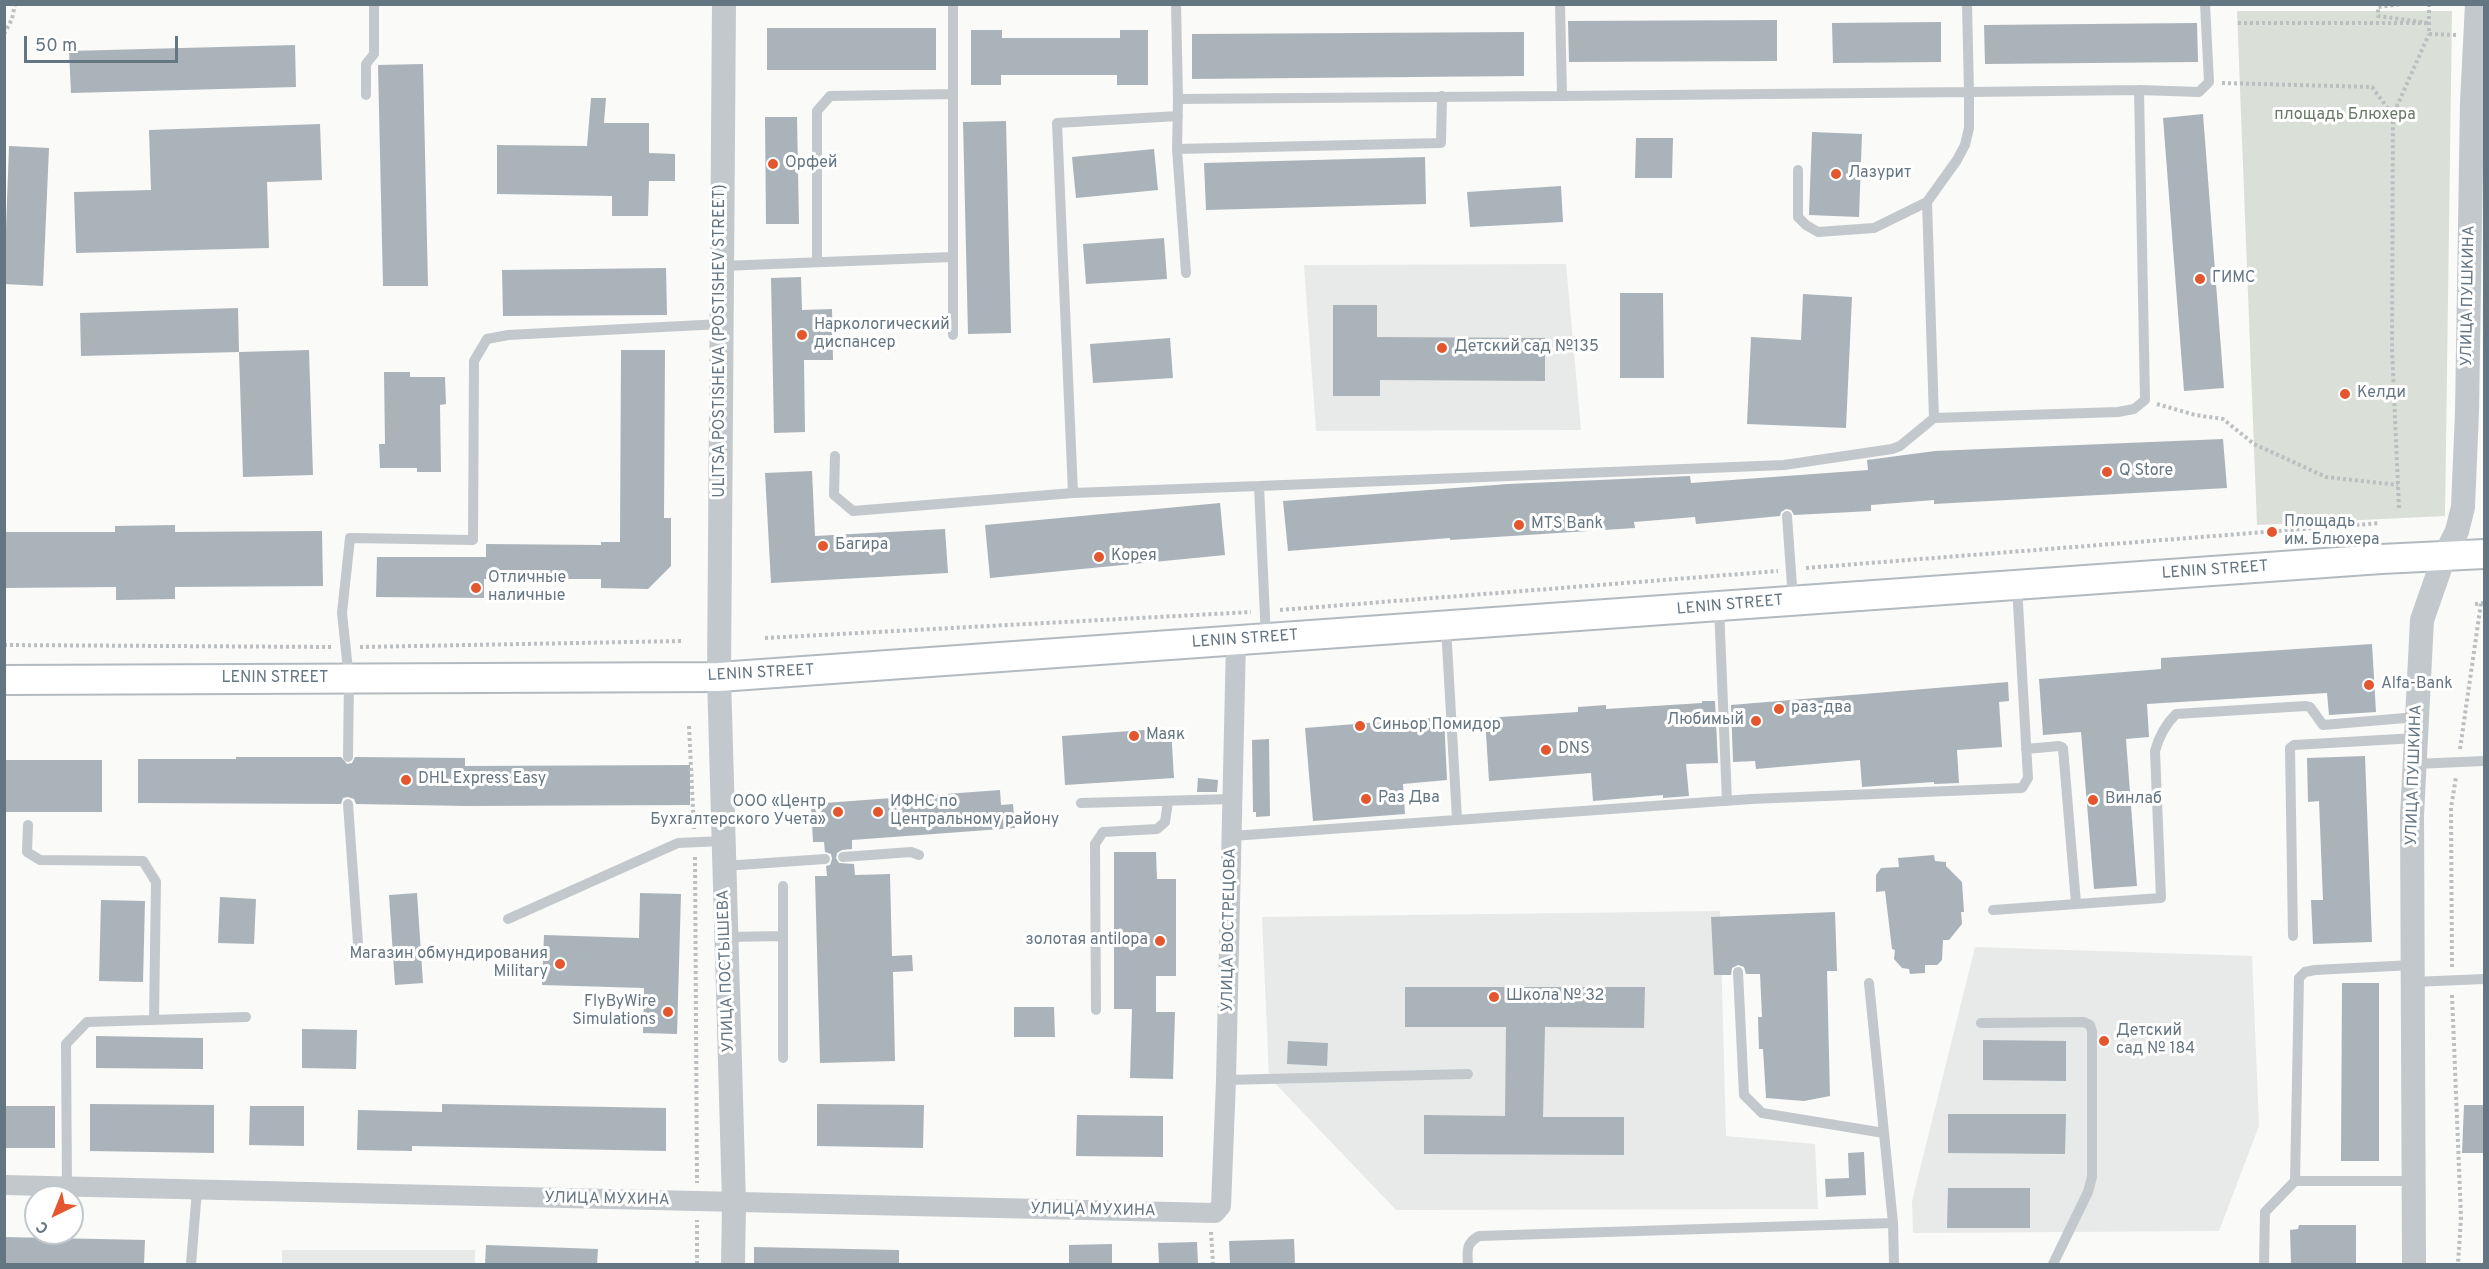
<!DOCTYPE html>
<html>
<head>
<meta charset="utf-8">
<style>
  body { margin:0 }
  #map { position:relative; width:2489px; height:1269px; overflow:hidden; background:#fafaf8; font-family:Overpass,sans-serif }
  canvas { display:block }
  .frame { position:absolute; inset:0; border:6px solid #657683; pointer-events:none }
  .north { position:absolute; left:24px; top:1185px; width:60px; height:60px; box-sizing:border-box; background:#fff; border:2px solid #c1c8cd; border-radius:50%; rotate:223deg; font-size:16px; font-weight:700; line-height:24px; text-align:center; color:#657683 }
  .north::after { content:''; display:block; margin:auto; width:21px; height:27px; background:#e4572e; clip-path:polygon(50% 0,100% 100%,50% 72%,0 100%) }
  .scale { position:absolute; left:24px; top:36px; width:154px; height:27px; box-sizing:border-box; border:3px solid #657683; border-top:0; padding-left:8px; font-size:18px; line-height:21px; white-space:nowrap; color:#657683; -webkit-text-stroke:4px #fff; paint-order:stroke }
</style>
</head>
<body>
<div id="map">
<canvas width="2489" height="1269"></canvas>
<div class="frame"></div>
<div class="north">С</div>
<div class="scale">50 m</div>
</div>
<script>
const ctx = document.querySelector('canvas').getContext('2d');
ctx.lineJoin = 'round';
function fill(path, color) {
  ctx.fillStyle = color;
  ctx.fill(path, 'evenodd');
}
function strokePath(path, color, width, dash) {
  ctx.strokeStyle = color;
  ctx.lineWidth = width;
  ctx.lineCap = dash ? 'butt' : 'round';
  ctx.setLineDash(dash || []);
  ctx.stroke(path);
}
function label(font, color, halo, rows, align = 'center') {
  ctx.font = font + ' Overpass,sans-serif';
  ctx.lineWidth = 6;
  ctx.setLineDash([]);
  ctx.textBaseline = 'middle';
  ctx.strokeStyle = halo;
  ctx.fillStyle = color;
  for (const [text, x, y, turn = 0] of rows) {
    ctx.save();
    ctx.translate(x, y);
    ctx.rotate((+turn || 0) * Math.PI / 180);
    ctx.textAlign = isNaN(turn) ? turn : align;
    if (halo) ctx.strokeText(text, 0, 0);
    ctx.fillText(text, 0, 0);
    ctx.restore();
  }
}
const built = new Path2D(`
  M1566,264L1581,430L1316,431L1304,265Z
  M1720,911L1726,1136L1815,1144L1818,1209L1396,1210L1269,1077L1262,917Z
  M1975,947L2252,956L2259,1126L2219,1231L1913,1233L1912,1201Z
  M282,1250H475V1264H282Z`);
const green = new Path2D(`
  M2237,11H2452L2445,516L2257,525Z`);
const building = new Path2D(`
  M1777,20V61L1569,62L1568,21Z
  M1941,22V62L1833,63L1832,23Z
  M2197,23L2198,62L1985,64L1984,25Z
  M767,28H936V70H767Z
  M971,30H1002V38H1120V30H1148V85H1117V75H1001V85H971Z
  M1524,32V76L1192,79V34Z
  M295,45L296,87L71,93L69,51Z
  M423,64L428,286H383L378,65Z
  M591,98H606L604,123H649V153L675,154V181H649L648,216H612V196L497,194V145L587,146Z
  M2203,114L2224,388L2184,391L2163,118Z
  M765,117H797L799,224H766Z
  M1006,121L1011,333L968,334L963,122Z
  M320,124L322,180L267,182L269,248L76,253L74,192L151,190L149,130Z
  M1812,132L1862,134L1859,217L1809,215Z
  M1636,138H1673L1672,178H1635Z
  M9,146L49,148L43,286L4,284Z
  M1154,149L1158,190L1076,198L1072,157Z
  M1425,157L1426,204L1206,210L1204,163Z
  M1561,186L1563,222L1470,227L1467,192Z
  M1164,238L1167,279L1086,284L1083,244Z
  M666,268L667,315L503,316L502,270Z
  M801,277L802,310L832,309L833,360H804L805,432L774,433L771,278Z
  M1620,293H1663L1664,378H1620Z
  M1803,294L1852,297L1846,428L1747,424L1751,337L1801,340Z
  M1333,305H1377V337L1545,338V381L1380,380V396H1333Z
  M238,308L239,352L81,356L80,313Z
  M1170,338L1173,378L1093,383L1090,344Z
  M309,350L313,475L243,477L239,352Z
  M621,350H665L664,518H671V566L648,589L601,588V579H484V598L376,597L377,557H486V544L601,545V542H620Z
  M384,372H410V377H445L446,404L440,405L441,472H417V468H380L379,444H385Z
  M2223,439L2227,488L1934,504V500L1871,505V511L1794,515L1791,510L1786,509L1781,512L1780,516L1696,524L1695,517L1634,522L1635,528L1450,540V538L1288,551L1283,501L1508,484L1690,476L1691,483L1868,470L1867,460L1935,451Z
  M812,471L815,536L945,529L948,573L771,583L765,473Z
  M1220,503L1225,555L990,578L985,525Z
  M175,525V532L322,531L323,586L175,587V599L116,600V587L4,588V532H115V526Z
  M2372,644L2376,712L2329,715L2327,693L2147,704L2149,737L2126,739L2137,886L2094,889L2081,732L2043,735L2039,679L2161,669V658Z
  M2008,682L2009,701L1999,702L2002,747L1957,750L1959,783L1934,784V782L1862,787L1860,760L1756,769L1755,761L1733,762L1731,705Z
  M1702,701H1715L1718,763L1686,764L1689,796L1663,798V795L1593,801L1591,773L1489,781L1485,718L1578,712V707L1606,705V709L1702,703Z
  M1444,717L1447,780L1403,784L1405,814L1313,821L1305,728Z
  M1171,728L1174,778L1065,785L1062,736Z
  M1269,739L1270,816L1256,817V812H1253L1252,740Z
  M2365,756L2372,942L2313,944L2311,900H2323L2319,801L2308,802L2307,758Z
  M236,757H341L347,764L352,763L355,757L465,758V766L690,765V805L467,806L356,804L354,799L348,797L343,798L341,804L138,803V759H236Z
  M4,760H102V812H4Z
  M1198,778L1218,780L1217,792H1197Z
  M1000,790L1001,805L1013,804L1015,828L852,840V849L842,850L837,853L836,858L839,863L854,864L855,875L890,874L892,956L912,955L913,971L893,972L895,1061L820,1063L815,876H827L826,866L830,865L832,859L831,854L825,852L824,842H813L811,804Z
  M1114,852H1156L1157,879H1176V976H1156V1012H1175L1173,1079L1130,1078L1132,1009H1114Z
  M1934,855L1935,861L1946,862V866L1962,882L1964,912H1961L1962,924L1949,940H1943L1942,960L1937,965H1925V973L1910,974L1909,969L1902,968L1894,959L1895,950L1892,949L1885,891L1876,892V875L1881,868L1899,867L1898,858Z
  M417,893L423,983L395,985L389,895Z
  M640,893L681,894L677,1034L643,1033L644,988L542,985L544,935L639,938Z
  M220,897L256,899L254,944L218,943Z
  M101,900L145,901L143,982L99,981Z
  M1835,912L1837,971H1827L1830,1096L1804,1101L1766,1098L1763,1049H1759L1758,1017H1762L1760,974H1746L1744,967L1738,965L1732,968L1731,975H1714L1711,917Z
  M2342,983H2379V1161H2341Z
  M1405,987H1645L1644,1028L1545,1027L1543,1117H1624V1155L1424,1154V1115L1505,1116L1506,1027H1405Z
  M1014,1007H1054L1055,1037H1014Z
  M302,1029L357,1030L356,1069L302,1068Z
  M96,1036L203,1038V1069L96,1068Z
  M1983,1040L2066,1041V1081L1983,1080Z
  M1288,1041L1328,1043L1327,1066L1287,1064Z
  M90,1104L214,1105V1153L90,1151Z
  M442,1104L666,1108V1151L412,1146V1151L357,1150L358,1110L442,1112Z
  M817,1104L924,1105L923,1148L817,1146Z
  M2464,1105H2484V1153H2462Z
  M4,1106H55V1148H4Z
  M250,1106H304V1146L249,1145Z
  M1948,1114H2066L2065,1154L1948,1153Z
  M1077,1115L1163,1116V1157L1076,1156Z
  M1864,1152L1866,1195L1826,1197L1825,1179L1849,1178L1848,1153Z
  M1948,1188H2030V1228H1947Z
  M2299,1225H2356V1264H2291L2290,1230L2298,1229Z
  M4,1237L145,1240L144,1264H4Z
  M1294,1239L1295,1264H1230L1229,1241Z
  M1197,1242L1198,1264H1159L1158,1243Z
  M1112,1244V1264H1069V1245Z
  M486,1245L598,1249L597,1264H485Z
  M754,1247L899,1250V1264H754Z`);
const path = new Path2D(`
  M2429,4V34L2456,35
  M2238,23H2429L2378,16V7L2402,4
  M4,34L12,19L15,4
  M2222,83L2372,87L2392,114
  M2157,404L2195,415L2223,419L2254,444L2326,477L2398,485
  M2399,508L2392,349L2393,115L2429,34
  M1806,568L2380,523
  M2475,604L2484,603
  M1280,610L1778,571
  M765,638L1251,612
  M4,645L332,647
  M360,647L684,641
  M689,726L694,829
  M2460,749L2481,603
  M695,857L697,1183
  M2452,967L2451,808L2456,777
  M2452,995L2461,1217L2458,1264
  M1211,1232L1213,1264
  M697,1264V1220`);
const service = new Path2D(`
  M953,4V335
  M1176,4L1178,99L1562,96
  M1560,4L1562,96L1969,92V128L1965,145L1957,160L1927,202L1934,418
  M1967,4L1969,92L2139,90L2199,92L2209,82L2205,4
  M366,95V64L374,54V4
  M1178,99L1177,149L1441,143L1442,96
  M1177,149L1186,273
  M1798,170V217L1806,225L1818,232L1874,228L1927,202
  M817,262V111L830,96L953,94
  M722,266L952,257
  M835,456L834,495L853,511L1073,493L1259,486
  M1073,493L1057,123L1178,116
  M1787,516L1793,600
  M1719,607L1727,801
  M1446,627L1457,819
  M1266,638L1259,486L1784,465L1892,449L1900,446L1934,418L2118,412L2134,409L2145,400L2139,90
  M2026,749L2059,746L2063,748L2076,903
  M348,757L349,679L342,613L350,538L473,540L474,361L487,339L508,335L721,324
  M2415,764L2484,761
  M1081,803L1233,799
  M348,804L358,943
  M28,825L27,852L40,860L143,861L156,882L154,1020
  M1232,836L1751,799L2022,788L2028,778L2017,586
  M843,857L911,852L919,855
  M724,866L825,859
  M783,886V936
  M1993,910L2161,898L2155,751C2159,736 2165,725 2176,714L2306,706L2310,707L2323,725L2417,717
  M508,919L678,843L723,841
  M2293,936L2290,748L2294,745L2416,738
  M727,937L783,936V1058
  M1738,972L1744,1095L1762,1113L1884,1133
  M2413,982L2484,979
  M1869,983L1893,1223
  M1096,1010L1095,844L1103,832L1157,829L1165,822L1168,802
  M1981,1023L2084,1022L2090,1025L2092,1031V1177L2088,1192L2053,1264
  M1226,1080L1468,1074
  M2295,1181H2414
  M67,1186L66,1044L87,1022L246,1017
  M191,1264L197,1190
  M1468,1264C1467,1251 1466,1243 1479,1236L1893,1223L1894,1264
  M2264,1264L2265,1212L2295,1181L2299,978L2305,972L2315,970L2413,965`);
const minor = new Path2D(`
  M4,1185L1215,1213L1221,1206L1226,1080L1236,641`);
const tertiary = new Path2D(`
  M724,4L719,677L734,1203L733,1264
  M2414,1264L2412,816L2422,620L2444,557L2457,531L2463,507L2467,412L2472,102L2477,4`);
const secondary = new Path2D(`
  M4,680L719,677L2381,559L2484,554`);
const markers = [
  [773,164,6,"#e4572e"],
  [1836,174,6,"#e4572e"],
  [2200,279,6,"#e4572e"],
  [802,335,6,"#e4572e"],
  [1442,348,6,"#e4572e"],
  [2345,394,6,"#e4572e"],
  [2107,472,6,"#e4572e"],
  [1519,525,6,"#e4572e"],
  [2272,532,6,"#e4572e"],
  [823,546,6,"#e4572e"],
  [1099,557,6,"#e4572e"],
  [476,588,6,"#e4572e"],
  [2369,685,6,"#e4572e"],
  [1779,709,6,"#e4572e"],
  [1756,721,6,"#e4572e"],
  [1360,726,6,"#e4572e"],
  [1134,736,6,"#e4572e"],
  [1546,750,6,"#e4572e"],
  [406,780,6,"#e4572e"],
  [1366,799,6,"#e4572e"],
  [2093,800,6,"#e4572e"],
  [838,812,6,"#e4572e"],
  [878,812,6,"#e4572e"],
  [1160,941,6,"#e4572e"],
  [560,964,6,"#e4572e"],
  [1494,997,6,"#e4572e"],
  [668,1012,6,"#e4572e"],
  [2104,1041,6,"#e4572e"]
];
const parkNames = [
  ["площадь Блюхера",2345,116]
];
const poiNames = [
  ["Орфей",785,164],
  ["Лазурит",1848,174],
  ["ГИМС",2212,279],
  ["Наркологический",814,326],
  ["диспансер",814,344],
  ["Детский сад №135",1454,348],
  ["Келди",2357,394],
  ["Q Store",2119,472],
  ["Площадь",2284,523],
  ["им. Блюхера",2284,541],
  ["MTS Bank",1531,525],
  ["Багира",835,546],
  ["Корея",1111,557],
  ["Отличные",488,579],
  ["наличные",488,597],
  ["Alfa-Bank",2381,685],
  ["раз-два",1791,709],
  ["Любимый",1744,721,"right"],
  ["Синьор Помидор",1372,726],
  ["Маяк",1146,736],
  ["DNS",1558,750],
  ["DHL Express Easy",418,780],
  ["Раз Два",1378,799],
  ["Винлаб",2105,800],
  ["ООО «Центр",826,803,"right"],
  ["Бухгалтерского Учета»",826,821,"right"],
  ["ИФНС по",890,803],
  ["Центральному району",890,821],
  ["золотая antilopa",1148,941,"right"],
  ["Магазин обмундирования",548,955,"right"],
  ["Military",548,973,"right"],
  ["Школа № 32",1506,997],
  ["FlyByWire",656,1003,"right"],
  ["Simulations",656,1021,"right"],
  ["Детский",2116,1032],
  ["сад № 184",2116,1050]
];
const streetNames = [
  ["УЛИЦА ПУШКИНА",2469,296,-89],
  ["ULITSA POSTISHEVA (POSTISHEV STREET)",721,341,-90],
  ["LENIN STREET",2215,571,-4],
  ["LENIN STREET",1730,606,-5],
  ["LENIN STREET",1245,640,-4],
  ["LENIN STREET",761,674,-3],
  ["LENIN STREET",275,679],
  ["УЛИЦА ПУШКИНА",2415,775,-88],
  ["УЛИЦА ВОСТРЕЦОВА",1230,930,-89],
  ["УЛИЦА ПОСТЫШЕВА",727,971,-92],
  ["УЛИЦА МУХИНА",607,1200,1],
  ["УЛИЦА МУХИНА",1093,1211,1]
];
fill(built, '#e8e9e9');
fill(green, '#dadfd7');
fill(building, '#aab3b9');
strokePath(secondary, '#b3babf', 32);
strokePath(path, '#bbbfc2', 4, [3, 3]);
strokePath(service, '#c3c8cc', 10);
strokePath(minor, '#c3c8cc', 20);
strokePath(tertiary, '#c3c8cc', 24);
strokePath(secondary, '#fff', 28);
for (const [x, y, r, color] of markers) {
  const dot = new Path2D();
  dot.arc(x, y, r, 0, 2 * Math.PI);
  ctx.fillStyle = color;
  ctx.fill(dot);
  strokePath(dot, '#fff', 2);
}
label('16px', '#687a64', '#fff', parkNames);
label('16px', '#657683', '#fff', poiNames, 'left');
label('16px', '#657683', '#fff', streetNames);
</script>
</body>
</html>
